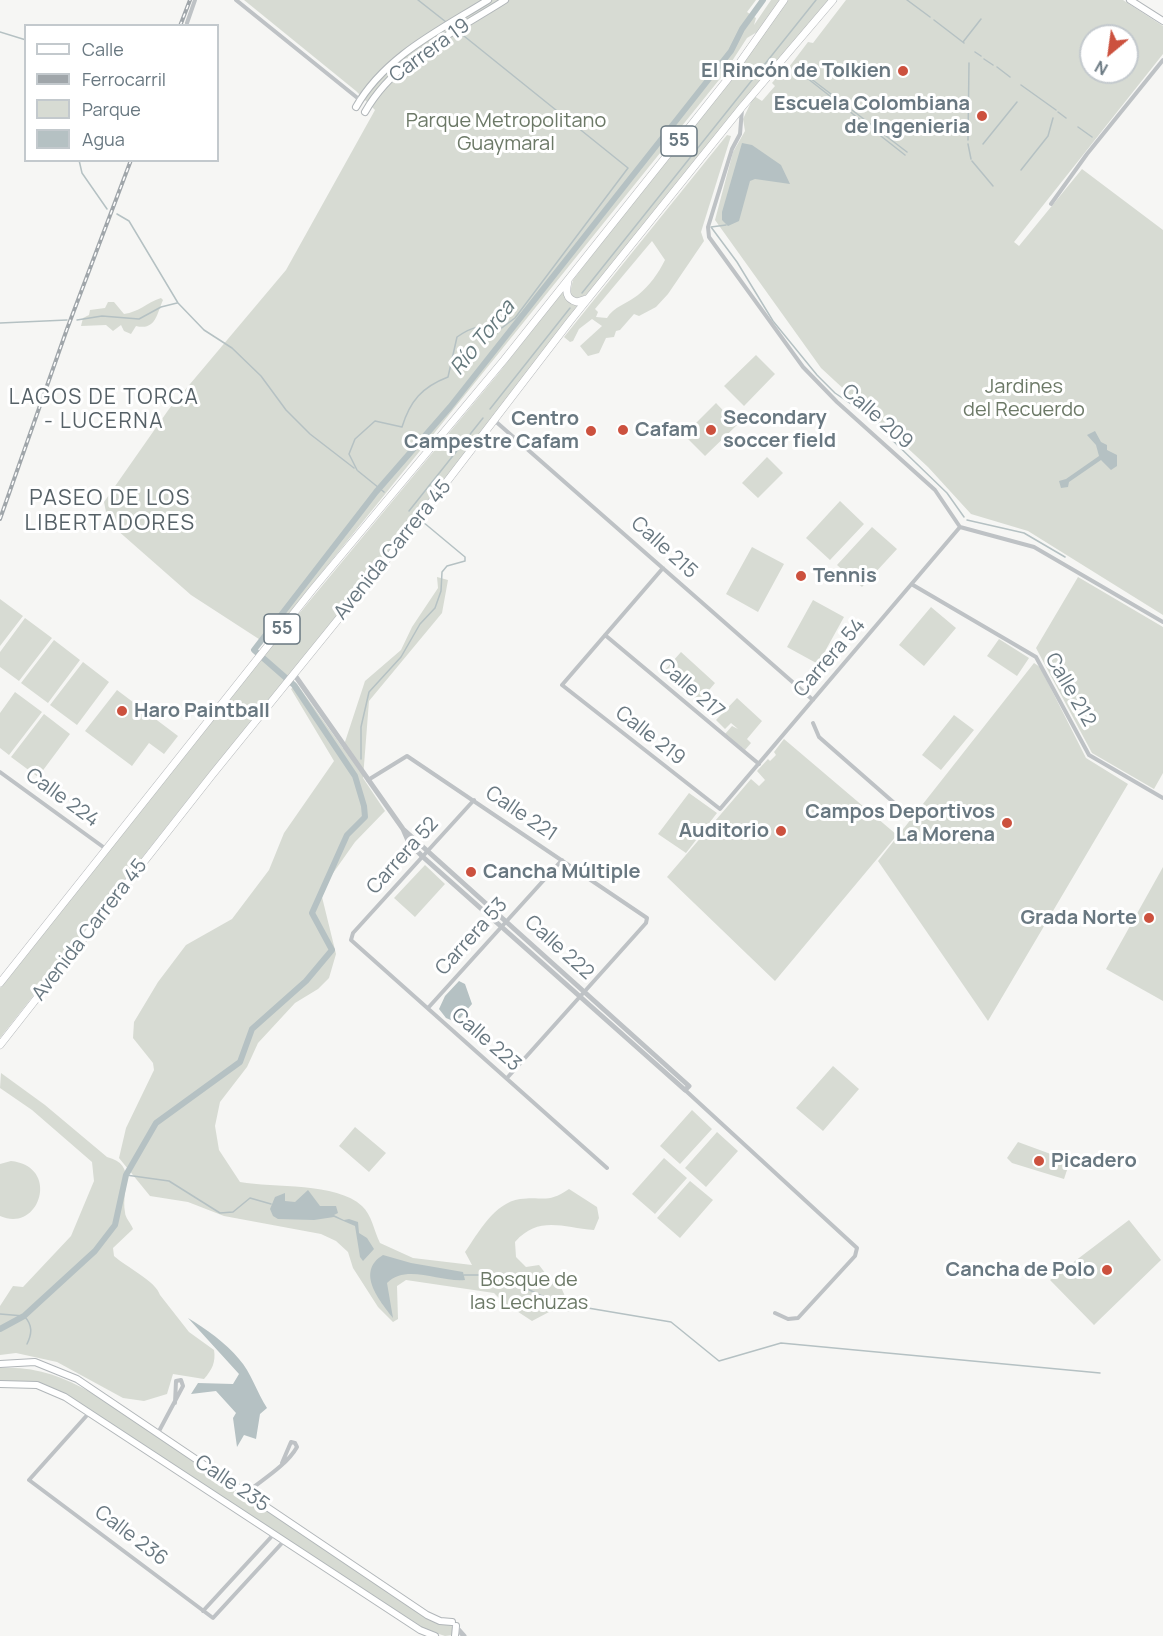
<!DOCTYPE html>
<html>
<head>
<meta charset="utf-8">
<style>
  body { margin:0 }
  #map { position:relative; width:1163px; height:1636px; overflow:hidden; background:#f6f6f4; font-family:Manrope,sans-serif }
  canvas { display:block }
  .legend { position:absolute; left:24px; top:24px; width:195px; height:138px; box-sizing:border-box; background:#fff; border:2px solid #c3c9cd; margin:0; padding:8px 10px; list-style:none; font-size:18px; color:#697881 }
  .legend li { display:flex; align-items:center; gap:12px; height:30px }
  .legend b { width:30px; border:2px solid #c3c9cd }
  .north { position:absolute; left:1079px; top:24px; width:60px; height:60px; box-sizing:border-box; background:#fff; border:2px solid #c3c9cd; border-radius:50%; rotate:209deg; font-size:16px; font-weight:700; line-height:24px; text-align:center; color:#697881 }
  .north::after { content:''; display:block; margin:auto; width:21px; height:27px; background:#cc513e; clip-path:polygon(50% 0,100% 100%,50% 72%,0 100%) }
</style>
</head>
<body>
<div id="map">
<canvas width="1163" height="1636"></canvas>
<ul class="legend">
<li><b style="height:8px;background:#fff"></b>Calle</li>
<li><b style="height:8px;background:#a0a6aa"></b>Ferrocarril</li>
<li><b style="height:16px;background:#d7dbd3"></b>Parque</li>
<li><b style="height:16px;background:#b5c1c3"></b>Agua</li>
</ul>
<div class="north">N</div>
</div>
<script>
const ctx = document.querySelector('canvas').getContext('2d');
ctx.lineJoin = 'round';
function fill(path, color) {
  ctx.fillStyle = color;
  ctx.fill(path, 'evenodd');
}
function strokePath(path, color, width, dash) {
  ctx.strokeStyle = color;
  ctx.lineWidth = width;
  ctx.lineCap = dash ? 'butt' : 'round';
  ctx.setLineDash(dash || []);
  ctx.stroke(path);
}
function label(font, color, halo, rows, align = 'center') {
  ctx.font = font + ' Manrope,sans-serif';
  ctx.lineWidth = 6;
  ctx.setLineDash([]);
  ctx.textBaseline = 'middle';
  ctx.strokeStyle = halo;
  ctx.fillStyle = color;
  for (const [text, x, y, turn = 0] of rows) {
    ctx.save();
    ctx.translate(x, y);
    ctx.rotate((+turn || 0) * Math.PI / 180);
    ctx.textAlign = isNaN(turn) ? turn : align;
    if (halo) ctx.strokeText(text, 0, 0);
    ctx.fillText(text, 0, 0);
    ctx.restore();
  }
}
const green = new Path2D(`
  M244,0H756L747,12L756,18L754,25L771,0H781L757,32L747,38L723,75L265,643L191,595L108,522L104,502L169,409L286,270L375,110L356,91Z
  M788,0H829L589,293L577,300L569,296L573,280Z
  M846,0H1123L1163,26V54L1014,242L1019,246L1082,169L1163,230V615L1028,531L971,514L928,467L821,368L715,220L733,152L745,131L743,119L754,96L762,101L775,86L772,83L782,71H786L808,42L813,43ZM1091,36H1127V72H1091Z
  M727,135L731,136L701,232L704,241L668,294L656,307L639,316L634,314L620,330L616,331L614,337L606,338L599,353L588,356L580,346L602,326L592,319L579,329L573,341L570,342L564,337ZM652,241L665,260C658,274 650,285 638,295C628,303 613,307 607,318L596,317L598,312L595,309Z
  M564,289L565,295L581,303L391,550L197,788L0,1038V988L263,657L498,374Z
  M161,298L163,300C157,313 156,331 136,326L131,334L124,331L121,325L113,331L106,325L81,326L83,318L89,315L90,310L105,308L108,302H114L124,314C139,312 146,303 161,298Z
  M756,355L775,374L744,406L724,386Z
  M716,403L737,425L705,456L684,435Z
  M767,457L783,473L758,498L742,483Z
  M840,501L864,524L830,560L806,538Z
  M872,527L897,549L862,587L837,565Z
  M752,547L784,564L758,612L726,594Z
  M437,577L448,580L442,613L369,701L363,778L385,811L355,842L331,876L322,897L336,954L329,978L318,989L295,1003L258,1043L247,1067L220,1102L215,1126L219,1150L240,1182C274,1188 336,1182 362,1206C372,1215 374,1231 380,1243L413,1258L472,1265L465,1252C479,1232 494,1203 520,1199C544,1196 547,1204 569,1189L597,1207L599,1218L594,1230C563,1228 539,1215 515,1242L516,1257L526,1267L539,1265L549,1278L560,1285L572,1312H549L532,1321L503,1302L494,1293L406,1280L397,1286L398,1319L393,1322L378,1307L353,1268L348,1252L336,1241L321,1234L224,1216L188,1202L150,1196L119,1158L126,1128L154,1070L153,1063L133,1038L134,1022L158,982L186,945L232,919L269,870L284,833L334,761L291,689L297,684L343,748L365,681L401,650L412,627L438,588Z
  M1078,577L1163,627V773L1154,789L1092,753L1036,648Z
  M0,599L23,616L0,646Z
  M813,600L844,617L818,664L787,647Z
  M931,607L956,628L924,666L899,645Z
  M25,618L52,638L19,681L0,667V652Z
  M999,639L1029,658L1017,676L987,656Z
  M54,640L80,660L48,703L21,683Z
  M681,652L715,683L699,702L664,671Z
  M83,662L109,682L77,725L50,705Z
  M1034,663L1040,667L1086,758L1128,784L988,1021L878,861Z
  M117,690L178,736L164,754L149,743L132,766L85,731Z
  M15,692L42,712L9,755L0,748V713Z
  M737,698L762,721L747,739L751,743L745,750L725,734L732,726L738,729L731,723L725,729L716,720Z
  M44,714L70,734L38,777L11,757Z
  M954,715L974,730L941,770L922,755Z
  M784,739L897,835L775,981L667,877L751,779L759,786L765,780L757,771L768,759L770,761L776,755L774,752Z
  M689,793L717,813L686,853L658,834Z
  M425,865L445,884L415,917L394,898Z
  M1163,867V1001L1106,969Z
  M833,1066L859,1089L823,1131L796,1108Z
  M1,1073L45,1105L107,1157C138,1165 121,1189 125,1212C125,1218 131,1223 133,1229L113,1248L114,1256C126,1267 156,1281 160,1295L189,1332L214,1350C216,1362 212,1370 204,1379L173,1374L167,1394L144,1401L123,1398L57,1362L16,1353L0,1355V1306L13,1286L23,1287L71,1236L94,1181L92,1162L32,1110L0,1088Z
  M692,1110L712,1129L680,1164L660,1146Z
  M355,1127L386,1153L369,1172L339,1146Z
  M717,1132L738,1151L706,1187L685,1168Z
  M1018,1142L1067,1160L1069,1164L1064,1179L1012,1163L1007,1158Z
  M664,1158L687,1178L655,1214L632,1194Z
  M11,1161C61,1166 40,1234 0,1216V1164Z
  M690,1181L713,1200L680,1238L657,1218Z
  M1129,1220L1161,1260L1094,1325L1050,1280Z
  M0,1368C35,1366 62,1376 92,1393L427,1616L450,1624L454,1629L453,1635L445,1636L421,1628L61,1392L36,1382L0,1381Z`);
const water = new Path2D(`
  M742,143L752,145L781,165L790,184L755,179L750,181L739,221L728,226L722,220V212Z
  M1095,431L1101,442L1107,445V450L1117,455V466L1111,470L1101,460L1069,482L1068,487L1061,488L1059,481L1066,479L1099,456L1096,445L1087,435Z
  M459,981L465,984L472,1004L460,1018L453,1021L446,1018L439,1009L445,996Z
  M308,1190L320,1206H336L338,1213L334,1215L344,1220L349,1219L358,1222L359,1233L367,1238L374,1249L363,1261L360,1257L355,1226L334,1217L314,1220L278,1219L273,1216L270,1209L275,1197L285,1193V1201L295,1202Z
  M383,1255L411,1263L463,1272L465,1280C442,1283 406,1263 387,1283L393,1318C380,1301 355,1272 383,1255Z
  M188,1318C205,1328 226,1343 239,1359C251,1372 257,1393 267,1408L260,1414L256,1439L244,1435L237,1447L233,1418L236,1413L216,1391L191,1394L198,1383L233,1384L239,1374Z`);
const stream = new Path2D(`
  M418,0L446,22
  M907,0L930,17
  M934,20L964,43
  M0,32L26,40
  M963,42L981,19
  M975,52L981,56
  M984,59L993,65
  M997,67L1010,77
  M807,78L905,155
  M810,78L907,152
  M1021,85L1056,110
  M1058,112L1066,118
  M1078,127L1092,137
  M968,140L969,63
  M968,144L971,159
  M983,144L1017,102
  M79,160L82,173L107,209
  M972,161L993,186
  M1021,170L1048,136L1053,118
  M117,214L129,221L178,303L204,330L232,348L261,376L286,410L310,434L354,468
  M726,225L711,227L737,262L773,321L817,375L835,393L879,423L887,435L947,493L964,517
  M582,293L816,0
  M77,320L102,316L139,319L161,307L177,303
  M0,323L67,320
  M490,409L570,308
  M357,470L349,454L355,439L375,421L402,427C410,401 422,387 448,377L457,337C473,326 481,324 499,330L515,318L628,168L459,32
  M358,471L384,492
  M409,511L483,418
  M967,520L1024,533L1065,557
  M361,759V727L369,692L401,657L420,624L435,608L441,591L442,572L447,566L465,561V557L423,522
  M126,1175L169,1181L220,1213L233,1212L250,1198L271,1204
  M464,1275H498L542,1296L576,1306L671,1322L719,1361L781,1343L1100,1373
  M0,1314L24,1316C33,1325 32,1334 27,1344`);
const river = new Path2D(`
  M0,1329L24,1316L95,1251L115,1225L126,1175L156,1123L240,1062L252,1029L306,981L332,950L312,913L347,835L365,817L364,806L355,776L294,685L254,650L376,492L450,407L731,51L742,29L763,0`);
const minor = new Path2D(`
  M236,0L360,100
  M187,23L195,0
  M742,109L740,134L732,149L708,227L709,237L803,367L837,402L935,490L960,527L1034,547L1163,622
  M1051,204L1087,154L1163,60
  M494,420L813,700
  M663,568L562,685L720,809L960,527
  M913,585L1036,657L1089,755L1163,798
  M605,635L759,764
  M813,723L819,737L900,808
  M0,772L106,849
  M368,780L407,756L647,918L646,923L507,1078
  M474,800L353,933L351,940L607,1168
  M428,1008L562,860
  M685,1090L857,1248L855,1256L798,1318L788,1319L775,1313
  M89,1413L29,1480L213,1618L283,1542
  M158,1433L183,1386L181,1380L176,1381L175,1403
  M246,1493C262,1480 287,1465 297,1447L295,1443L291,1442L282,1463
  M203,1611L273,1535`);
const tertiary = new Path2D(`
  M294,674L403,829L689,1086L685,1090L423,857L409,843L403,829
  M455,1626L464,1636`);
const secondary = new Path2D(`
  M1130,0L1163,21
  M356,107C385,56 440,30 488,0
  M365,112C395,59 455,32 505,0
  M0,1364L35,1362L77,1379L427,1615L440,1621L452,1622
  M0,1384L37,1385L65,1397L420,1630L435,1636
  M455,1636L456,1626`);
const trunk = new Path2D(`
  M568,281C566,291 565,299 577,302L586,299
  M0,983L313,589L504,360L731,75L784,0
  M0,1045L212,775L396,548L570,321L742,107L833,0`);
const rail = new Path2D(`
  M180,26L190,0
  M0,519L67,329L131,160`);
const markers = [
  [903,71,6,"#cc513e"],
  [982,116,6,"#cc513e"],
  [623,430,6,"#cc513e"],
  [711,430,6,"#cc513e"],
  [591,431,6,"#cc513e"],
  [801,576,6,"#cc513e"],
  [122,711,6,"#cc513e"],
  [1007,823,6,"#cc513e"],
  [781,831,6,"#cc513e"],
  [471,872,6,"#cc513e"],
  [1149,918,6,"#cc513e"],
  [1039,1161,6,"#cc513e"],
  [1107,1270,6,"#cc513e"]
];
const shields = [
  [679,141,36],
  [282,629,36]
];
const shieldNames = [
  ["55",679,141],
  ["55",282,629]
];
const streetNames = [
  ["Carrera 19",430,51,-36],
  ["Calle 209",877,417,41],
  ["Calle 215",664,548,42],
  ["Avenida Carrera 45",393,550,-51],
  ["Carrera 54",830,658,-49],
  ["Calle 217",691,689,41],
  ["Calle 212",1070,690,60],
  ["Calle 219",650,736,38],
  ["Calle 224",62,798,36],
  ["Calle 221",521,814,34],
  ["Carrera 52",403,856,-48],
  ["Avenida Carrera 45",90,930,-52],
  ["Carrera 53",472,937,-48],
  ["Calle 222",559,948,42],
  ["Calle 223",486,1040,41],
  ["Calle 235",232,1484,34],
  ["Calle 236",131,1536,37]
];
const poiNames = [
  ["El Rincón de Tolkien",891,71],
  ["Escuela Colombiana",970,104],
  ["de Ingenieria",970,127],
  ["Secondary",723,418,"left"],
  ["soccer field",723,441,"left"],
  ["Centro",579,419],
  ["Campestre Cafam",579,442],
  ["Cafam",635,430,"left"],
  ["Tennis",813,576,"left"],
  ["Haro Paintball",134,711,"left"],
  ["Campos Deportivos",995,812],
  ["La Morena",995,835],
  ["Auditorio",769,831],
  ["Cancha Múltiple",483,872,"left"],
  ["Grada Norte",1137,918],
  ["Picadero",1051,1161,"left"],
  ["Cancha de Polo",1095,1270]
];
const parkNames = [
  ["Parque Metropolitano",506,121],
  ["Guaymaral",506,144],
  ["Jardines",1024,387],
  ["del Recuerdo",1024,410],
  ["Bosque de",529,1280],
  ["las Lechuzas",529,1303]
];
const waterNames = [
  ["Río Torca",483,338,-51]
];
const neighbourhoodNames = [
  ["LAGOS DE TORCA",104,398],
  ["- LUCERNA",104,422]
];
const quarterNames = [
  ["PASEO DE LOS",110,499],
  ["LIBERTADORES",110,524]
];
fill(green, '#d7dbd3');
fill(water, '#b5c1c3');
strokePath(stream, '#b5c1c3', 1.5);
strokePath(river, '#b5c1c3', 6);
strokePath(secondary, '#b1b6b9', 8);
strokePath(trunk, '#b2b5b8', 8);
strokePath(minor, '#bec2c5', 4);
strokePath(tertiary, '#bec2c5', 5);
strokePath(secondary, '#fff', 6);
strokePath(trunk, '#fff', 7);
strokePath(rail, '#a0a6aa', 4);
strokePath(rail, '#fff', 1.5, [4.5]);
for (const [x, y, r, color] of markers) {
  const dot = new Path2D();
  dot.arc(x, y, r, 0, 2 * Math.PI);
  ctx.fillStyle = color;
  ctx.fill(dot);
  strokePath(dot, '#fff', 2);
}
for (const [x, y, w] of shields) {
  const box = new Path2D();
  box.roundRect(x - w / 2, y - 15, w, 30, 4.5);
  ctx.fillStyle = '#fff';
  ctx.fill(box);
  strokePath(box, '#697881', 1.5);
}
label('bold 18px', '#697881', null, shieldNames);
label('20px', '#697881', '#fff', streetNames);
label('bold 20px', '#697881', '#fff', poiNames, 'right');
label('20px', '#6c7967', '#fff', parkNames);
label('italic 21px', '#65797d', '#fff', waterNames);
ctx.letterSpacing = '1.5px';
label('21px', '#566167', '#fff', neighbourhoodNames);
ctx.letterSpacing = '0px';
ctx.letterSpacing = '1.5px';
label('22px', '#566167', '#fff', quarterNames);
ctx.letterSpacing = '0px';
</script>
</body>
</html>
